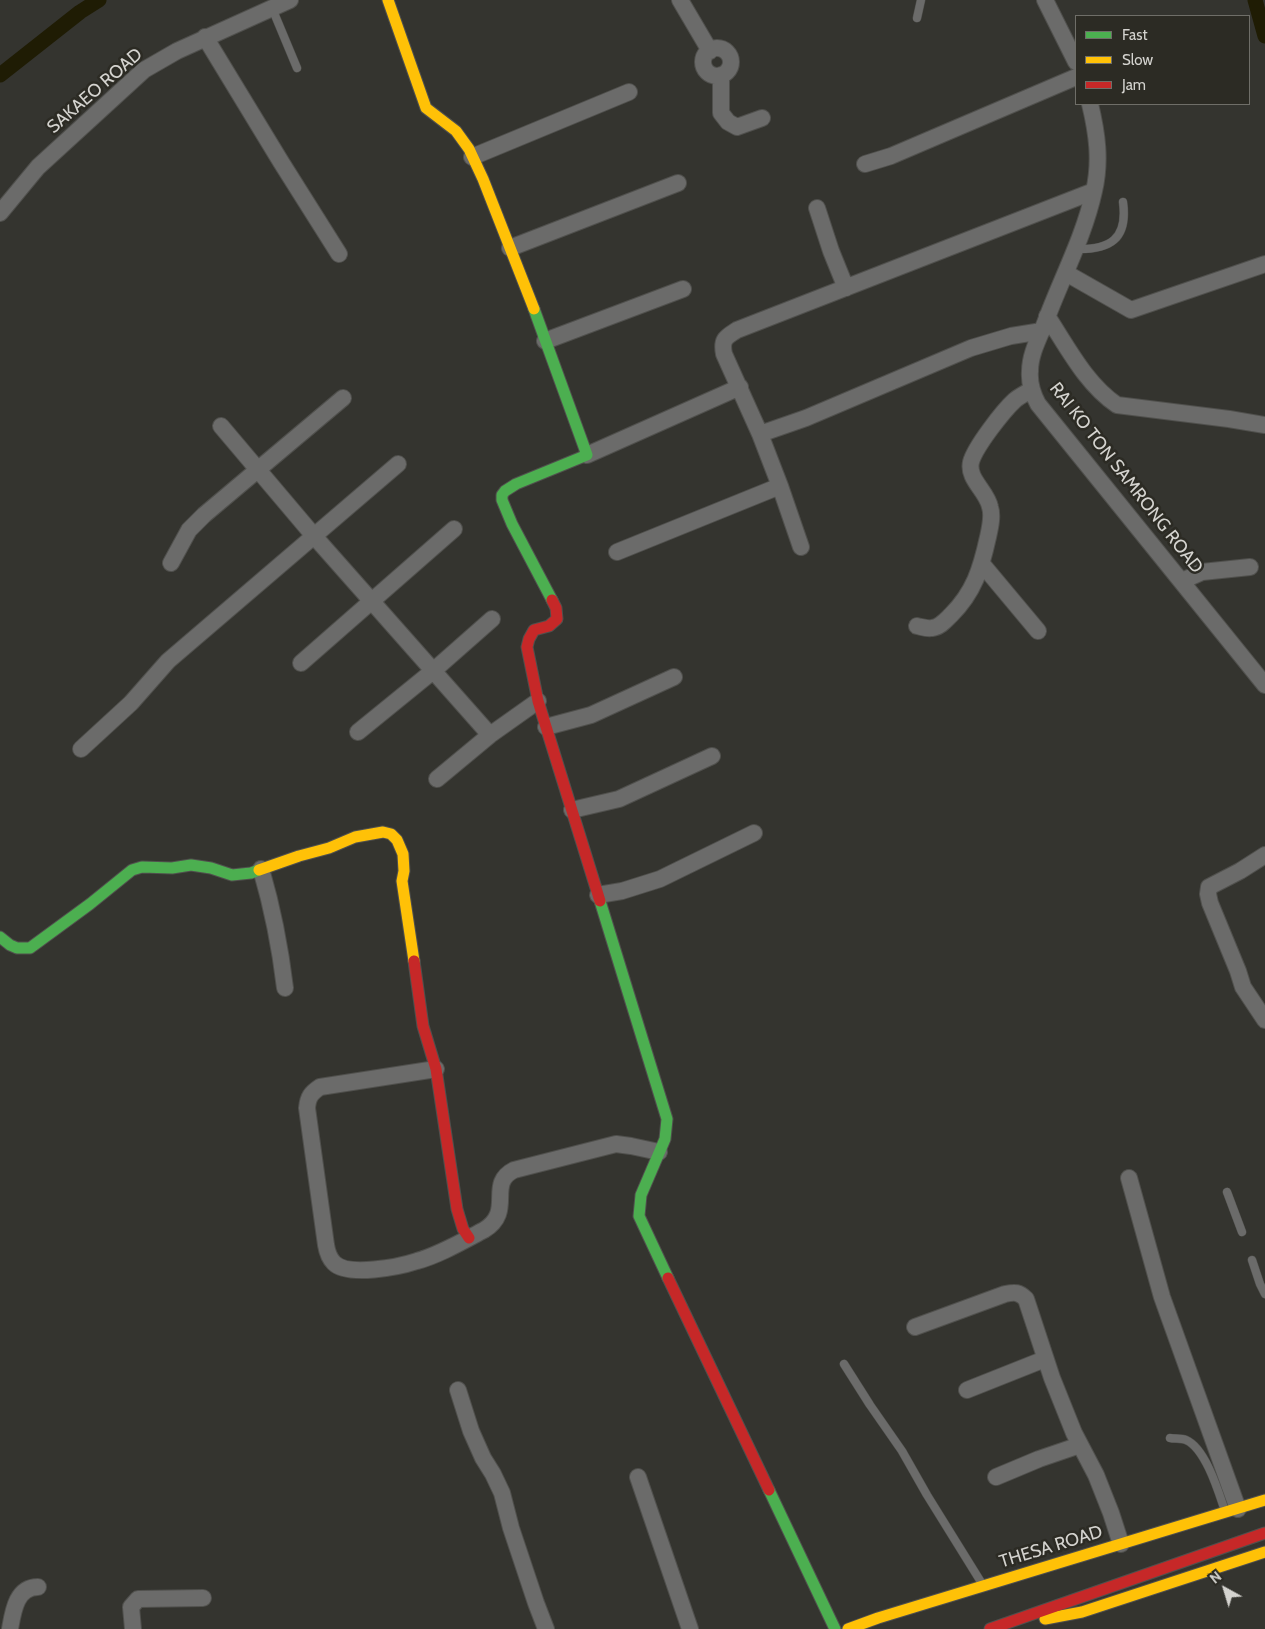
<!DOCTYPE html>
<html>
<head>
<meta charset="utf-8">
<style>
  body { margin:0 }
  #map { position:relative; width:1265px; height:1629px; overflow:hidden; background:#34342f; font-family:Cabin,sans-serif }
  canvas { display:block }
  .legend { position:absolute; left:1075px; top:15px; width:175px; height:90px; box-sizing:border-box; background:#2c2b24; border:1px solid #6f6e68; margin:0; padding:6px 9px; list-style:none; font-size:15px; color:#d4d3cf }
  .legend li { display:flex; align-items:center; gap:10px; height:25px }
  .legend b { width:25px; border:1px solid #6f6e68 }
  .north { position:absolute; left:1200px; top:1564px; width:50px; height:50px; -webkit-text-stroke:4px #2c2b24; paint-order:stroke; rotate:321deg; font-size:14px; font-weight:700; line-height:20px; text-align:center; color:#d4d3cf }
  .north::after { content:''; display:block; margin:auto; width:18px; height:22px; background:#d4d3cf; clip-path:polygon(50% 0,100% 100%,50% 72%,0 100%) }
</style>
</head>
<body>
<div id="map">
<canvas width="1265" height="1629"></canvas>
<ul class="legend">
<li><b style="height:6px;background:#4caf50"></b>Fast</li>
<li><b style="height:6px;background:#ffc107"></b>Slow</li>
<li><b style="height:6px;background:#c62828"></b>Jam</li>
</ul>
<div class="north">N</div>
</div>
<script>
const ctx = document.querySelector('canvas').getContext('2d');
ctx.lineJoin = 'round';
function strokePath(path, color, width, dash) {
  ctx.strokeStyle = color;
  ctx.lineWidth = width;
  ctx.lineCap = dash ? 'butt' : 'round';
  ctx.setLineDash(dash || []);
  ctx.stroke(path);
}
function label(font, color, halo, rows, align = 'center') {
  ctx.font = font + ' Cabin,sans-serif';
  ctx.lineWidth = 5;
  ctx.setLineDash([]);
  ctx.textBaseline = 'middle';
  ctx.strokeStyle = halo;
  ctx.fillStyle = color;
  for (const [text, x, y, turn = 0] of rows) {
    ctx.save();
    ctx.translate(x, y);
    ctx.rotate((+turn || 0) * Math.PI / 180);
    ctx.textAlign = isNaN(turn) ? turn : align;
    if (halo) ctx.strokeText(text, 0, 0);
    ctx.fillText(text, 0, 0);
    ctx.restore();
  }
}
const canal = new Path2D(`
  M1255,0L1265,36
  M0,75L80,12L99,0`);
const lane = new Path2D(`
  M272,8L297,68
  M917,18L921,0
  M1076,249C1110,250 1128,239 1123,202
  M1227,1192L1242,1232
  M1252,1260L1260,1284L1265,1294
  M844,1364L870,1405L902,1451L927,1495L981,1582
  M1170,1438C1174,1439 1181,1438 1186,1440C1205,1448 1218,1490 1224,1508`);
const street = new Path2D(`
  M680,0L710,51
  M1045,0L1076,62
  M205,37L281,162L339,254
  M703 62a14 14 0 1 1 28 0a14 14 0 1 1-28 0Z
  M721,75V113L728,122L737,127L762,118
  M1090,104C1097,133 1101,161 1094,191C1084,237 1061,279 1045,323C1039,338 1030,354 1030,371C1029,383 1032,393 1038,404L1265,685
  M472,157L629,92
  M865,164L891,156L1076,77
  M817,208L831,251L846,288
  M0,213L38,167L144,70L177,51L290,0
  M510,248L678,183
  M1066,273L1131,310L1265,264
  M1047,316C1068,348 1086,384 1117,405L1229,419L1265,425
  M545,341L683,289
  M221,426L314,536L490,735
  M760,434L806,418L971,348L1011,336L1042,331
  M587,455L740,387
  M801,547L780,486L760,434L724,354C721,339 726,337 737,330L1094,191
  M617,552L780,486
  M171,563L189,530L204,515L343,398
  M982,564L1038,631
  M1182,581L1202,572L1250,567
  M917,626C922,627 927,629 932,628C940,627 945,621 951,615C974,592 981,569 988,537C990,528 993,516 990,507C987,491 967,479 971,462C975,447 1003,411 1015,400C1020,396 1026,393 1031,390
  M301,663L454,529
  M546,727L591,715L674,677
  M358,732L433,671L492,619
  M81,749L131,703L168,661L398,464
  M437,779L490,735L538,701
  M572,810L619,799L712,756
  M1265,855L1240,871L1209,887L1208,894L1210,903L1238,971L1243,987L1265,1020
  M261,869C273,910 280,946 285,988
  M598,895L622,891L660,879L754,833
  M436,1069L320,1087C311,1093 308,1097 307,1108L326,1245C327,1251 329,1258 334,1263C348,1277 399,1267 417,1261C439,1255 463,1241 484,1230C515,1211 486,1184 514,1170L616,1144L631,1146L659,1152
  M1129,1178L1162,1297L1238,1509
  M915,1327L1005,1294C1015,1292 1019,1292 1026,1299L1052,1378L1074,1433L1096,1475L1111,1513L1121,1544
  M458,1390L471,1431L483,1458L493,1474L502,1493L511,1528L536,1603L546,1629
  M967,1390L1045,1359
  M638,1477L690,1629
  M996,1477L1039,1459L1080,1445
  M10,1629C13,1612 16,1587 38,1587
  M133,1629L131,1607L138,1599L203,1598`);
const fast = new Path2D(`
  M534,309L587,455L516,484L505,491L502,495V500L512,524L552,600
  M600,901L667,1119L665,1139L641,1195L639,1216L668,1278
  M0,937L10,945L17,948H30L90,904L132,870L142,867L172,868L191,865L211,868L232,875L251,873L259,870
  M769,1490L835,1629`);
const slow = new Path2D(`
  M388,0L426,108L456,131L469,149L483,179L534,309
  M259,870L299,856L329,848L355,837L383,832L391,834L397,840L403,854L404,871L402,881L414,961
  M1045,1619L1082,1612L1265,1552
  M848,1629L878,1618L1265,1500`);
const jam = new Path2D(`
  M552,600L556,608L557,619L549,626L534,630L529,639L527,647L538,701L600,901
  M414,961L423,1026L436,1069L457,1209L463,1229L469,1238
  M668,1278L769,1490
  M990,1629L1265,1533`);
const streetNames = [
  ["SAKAEO ROAD",95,91,-41],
  ["RAI KO TON SAMRONG ROAD",1126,478,52],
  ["THESA ROAD",1051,1547,-17]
];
strokePath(canal, '#1f1c04', 15);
strokePath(lane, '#50504d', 9);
strokePath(street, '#50504d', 18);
strokePath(fast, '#50504d', 13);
strokePath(slow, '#50504d', 13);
strokePath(jam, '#50504d', 13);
strokePath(lane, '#6b6b6a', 8);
strokePath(street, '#6b6b6a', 16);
strokePath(fast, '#4caf50', 11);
strokePath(slow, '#ffc107', 11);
strokePath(jam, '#c62828', 11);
label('18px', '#d4d3cf', '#2c2b24', streetNames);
</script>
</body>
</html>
